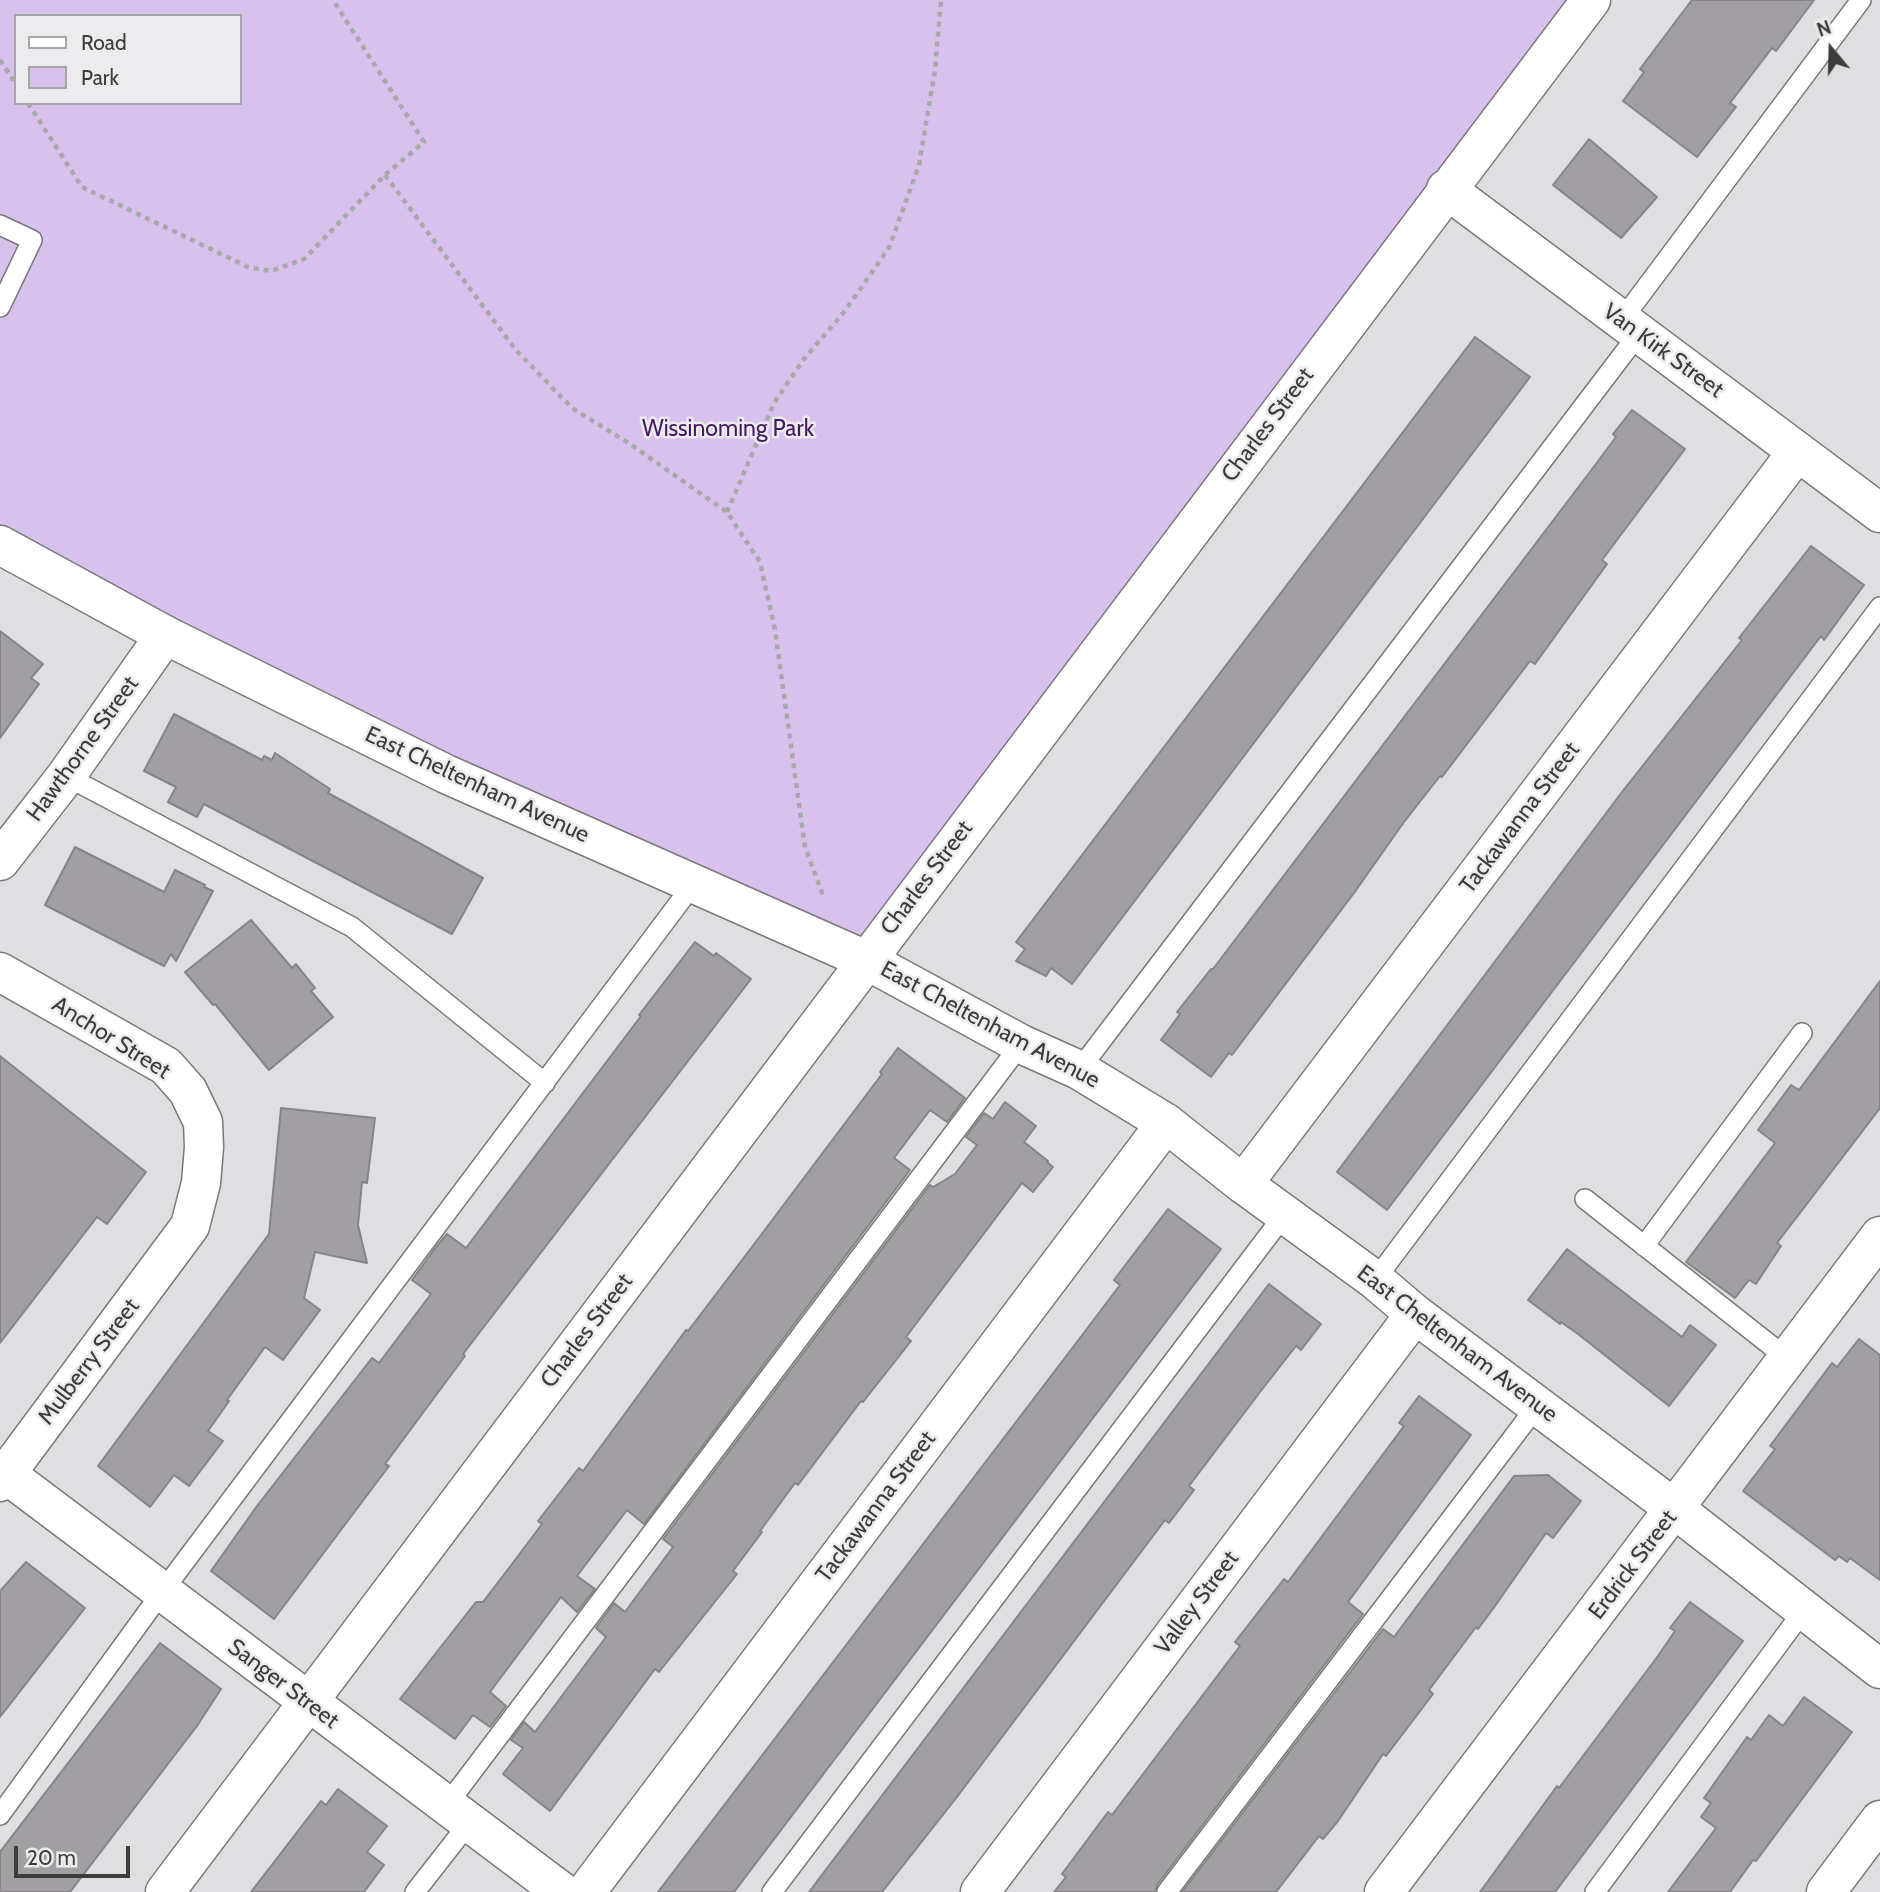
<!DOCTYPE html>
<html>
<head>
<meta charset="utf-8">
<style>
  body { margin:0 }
  #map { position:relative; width:1880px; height:1892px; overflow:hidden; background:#dfdee1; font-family:Cabin,sans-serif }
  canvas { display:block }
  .legend { position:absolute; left:14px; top:14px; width:228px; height:91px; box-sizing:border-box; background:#ecebee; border:2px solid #a6a5a7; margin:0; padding:9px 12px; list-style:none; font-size:21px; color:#3d3c3d }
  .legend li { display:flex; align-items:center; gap:14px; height:35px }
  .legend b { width:35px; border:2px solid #a6a5a7 }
  .north { position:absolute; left:1796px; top:14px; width:70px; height:70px; -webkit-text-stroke:5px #ecebee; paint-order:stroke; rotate:341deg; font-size:19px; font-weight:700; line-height:28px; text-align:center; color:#3d3c3d }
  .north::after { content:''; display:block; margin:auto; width:24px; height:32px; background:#3d3c3d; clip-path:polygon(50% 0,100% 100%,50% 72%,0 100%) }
  .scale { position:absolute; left:14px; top:1846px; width:116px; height:32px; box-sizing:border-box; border:4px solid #3d3c3d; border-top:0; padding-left:9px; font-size:21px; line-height:24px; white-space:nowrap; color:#3d3c3d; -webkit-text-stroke:5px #ecebee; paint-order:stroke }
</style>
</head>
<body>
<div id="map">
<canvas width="1880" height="1892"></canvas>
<ul class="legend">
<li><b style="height:9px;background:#fff"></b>Road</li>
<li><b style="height:19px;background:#d9c1ed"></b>Park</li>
</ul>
<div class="north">N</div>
<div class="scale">20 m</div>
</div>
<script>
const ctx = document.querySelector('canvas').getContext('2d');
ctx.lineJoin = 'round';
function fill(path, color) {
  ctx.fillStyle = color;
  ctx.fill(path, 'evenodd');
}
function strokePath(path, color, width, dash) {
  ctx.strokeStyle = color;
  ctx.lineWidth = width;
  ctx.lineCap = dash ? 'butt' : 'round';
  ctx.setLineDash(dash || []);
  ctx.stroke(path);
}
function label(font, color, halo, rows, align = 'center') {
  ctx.font = font + ' Cabin,sans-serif';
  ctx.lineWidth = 5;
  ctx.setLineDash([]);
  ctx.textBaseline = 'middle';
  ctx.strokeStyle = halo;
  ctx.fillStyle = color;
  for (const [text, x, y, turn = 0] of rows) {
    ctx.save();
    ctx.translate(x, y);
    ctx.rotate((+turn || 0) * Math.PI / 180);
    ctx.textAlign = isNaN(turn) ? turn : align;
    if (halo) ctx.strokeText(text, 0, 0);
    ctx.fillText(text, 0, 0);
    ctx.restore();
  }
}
const green = new Path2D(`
  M0,0H1591L866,960L0,545ZM16,16H240V103H16Z`);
const building = new Path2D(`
  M1692,0H1814L1776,51L1772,48L1730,103L1736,107L1697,157L1623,101L1644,72L1640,69Z
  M1589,139L1657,197L1621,238L1553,185Z
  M1475,337L1530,377L1072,984L1051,968L1046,976L1016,961L1025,949L1016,942Z
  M1632,410L1685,449L1602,560L1607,564L1535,664L1530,661L1442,777L1440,776L1404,822L1354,893L1232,1055L1229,1053L1211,1077L1161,1040L1180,1014L1177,1012L1211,969H1213L1599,460L1616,437L1613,434Z
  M1811,546L1864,585L1824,640L1821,636L1387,1210L1337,1172L1622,792L1742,640L1739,638Z
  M0,631L43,664L31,678L39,684L0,738Z
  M174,714L262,760L264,756L272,760L275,753L330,789L328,793L483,878L452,934L204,804L197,817L168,802L176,787L144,771Z
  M75,847L164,892L175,870L205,885L204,887L213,891L176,961L171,954L164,966L45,905Z
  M251,920L292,968L296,964L315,988L311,991L333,1017L269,1070L215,1004L213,1005L185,972Z
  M695,942L714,956L716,953L751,979L463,1354L465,1356L385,1464L389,1466L274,1619L211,1571L257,1506L372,1358L379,1363L431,1294L412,1280L436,1247L447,1234L466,1248L641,1016L639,1015Z
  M1880,981V1108L1777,1243L1781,1246L1756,1284L1749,1280L1735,1298L1686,1262L1775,1143L1758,1130L1791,1085L1799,1090Z
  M898,1048L965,1098L947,1122L930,1110L894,1158L910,1170L644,1524L627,1510L577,1576L595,1589L577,1612L561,1597L490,1692L506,1706L490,1727L473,1715L455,1739L400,1699L476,1602H483L512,1564L542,1524L538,1521L579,1468L583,1471L686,1330L688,1331L758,1239L882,1074L880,1072Z
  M0,1056L146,1172L107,1224L97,1217L0,1343Z
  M1005,1102L1036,1126L1024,1142L1048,1161L1047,1162L1053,1167L1033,1192L1022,1183L906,1337L911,1341L863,1402L861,1401L798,1485L795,1483L760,1531L762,1532L733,1571L737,1574L659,1672L655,1669L550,1811L503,1774L523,1748L511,1740L524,1722L535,1732L606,1637L596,1628L614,1603L625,1612L673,1547L663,1539L930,1185L933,1187L955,1174L977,1145L966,1137L984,1113L993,1119Z
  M281,1108L375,1118L367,1183L362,1182L358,1225L367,1263L315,1252L304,1298L320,1310L283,1360L265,1347L227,1400L229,1401L208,1431L223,1441L189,1486L174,1475L150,1507L98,1466L269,1234Z
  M1168,1209L1221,1249L734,1892H658L1083,1334L1120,1285L1114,1280Z
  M1567,1249L1682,1337L1690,1325L1716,1345L1669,1406L1578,1334L1561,1322L1560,1324L1528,1300Z
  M1269,1284L1321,1324L1301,1350L1296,1346L1260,1392L1189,1486L1194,1490L1169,1523L1165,1520L957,1797L882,1892H809Z
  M1859,1339L1880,1355V1580L1850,1558L1847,1562L1839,1556L1835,1560L1743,1491L1775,1449L1770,1446L1832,1363L1837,1367Z
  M1419,1396L1471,1435L1348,1602L1363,1614L1157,1885L1155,1892H1054L1066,1877L1062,1874L1108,1812L1112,1815L1240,1646L1235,1642L1284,1579L1288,1582L1404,1426L1399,1423Z
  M1548,1475L1581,1501L1553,1538L1546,1533L1495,1606L1478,1629L1476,1627L1429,1690L1433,1694L1386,1756L1383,1754L1338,1821L1323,1839L1319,1836L1276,1892H1182L1383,1629L1394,1637L1514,1476Z
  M26,1562L85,1608L0,1717V1591Z
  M1690,1602L1743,1641L1555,1892H1480L1557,1786L1559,1788L1658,1656L1675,1631L1670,1628Z
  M160,1643L221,1689L197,1726L70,1892H0V1852Z
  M1804,1697L1852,1732L1756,1861L1753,1860L1730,1892H1668L1716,1828L1701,1817L1711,1803L1704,1798L1747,1737L1751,1740L1769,1715L1783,1726Z
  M338,1789L387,1826L367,1852L384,1865L364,1892H251L321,1801L326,1805Z`);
const path = new Path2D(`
  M0,60L16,84
  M28,103L82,187L248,267L271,271L304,259L385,175L424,142L333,0
  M385,175L515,349L572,408L630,444L727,512L760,562L775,630L805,847L824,898
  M727,512L774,403L804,359L844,312L889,248L919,165L935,70L941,0`);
const service = new Path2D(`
  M0,225L32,240L0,307
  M1621,321L1861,0
  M66,776L352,927L545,1083
  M1079,1070L1640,332
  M1585,1199L1788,1359
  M1644,1246L1802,1033
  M1375,1280L1880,607
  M446,1806L1021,1044
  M0,1815L162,1592L694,883
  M415,1892L469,1823
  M772,1892L1284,1215
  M1167,1892L1537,1406
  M1595,1892L1804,1610`);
const minor = new Path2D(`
  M1446,189L1880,513
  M0,861L66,776L165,635
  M0,972L166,1066L188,1091L203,1122L204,1147L201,1183L190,1226L0,1482
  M1243,1184L1797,452
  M6,1474L562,1892
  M165,1892L1591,0
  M586,1892L1166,1123L1243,1184L1375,1280L1415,1314L1675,1509L1880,1669
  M980,1892L1415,1314
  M1384,1892L1880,1236
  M1826,1892L1880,1820`);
const tertiary = new Path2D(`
  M0,545L165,635L446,774L866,960L1021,1044L1079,1070L1166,1123`);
const streetNames = [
  ["Van Kirk Street",1663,351,36],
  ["Charles Street",1268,425,-53],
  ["Hawthorne Street",83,749,-54],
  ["East Cheltenham Avenue",477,785,25],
  ["Tackawanna Street",1520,818,-53],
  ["Charles Street",927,878,-53],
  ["East Cheltenham Avenue",990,1025,28],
  ["Anchor Street",111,1038,32],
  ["Charles Street",587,1331,-53],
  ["East Cheltenham Avenue",1457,1344,37],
  ["Mulberry Street",89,1362,-53],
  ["Tackawanna Street",876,1507,-53],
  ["Erdrick Street",1633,1565,-53],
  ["Valley Street",1197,1603,-53],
  ["Sanger Street",283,1684,37]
];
const parkNames = [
  ["Wissinoming Park",728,429]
];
fill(green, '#d9c1ed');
fill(building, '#a19fa2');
strokePath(building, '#868487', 2);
strokePath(service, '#79787a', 22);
strokePath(minor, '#79787a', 41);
strokePath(tertiary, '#79787a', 41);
strokePath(path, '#a8a7aa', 4.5, [5, 5]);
strokePath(service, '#fff', 19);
strokePath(minor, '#fff', 38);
strokePath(tertiary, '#fff', 38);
label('23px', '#3d3c3d', '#ecebee', streetNames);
label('23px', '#461a60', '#ecebee', parkNames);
</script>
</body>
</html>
